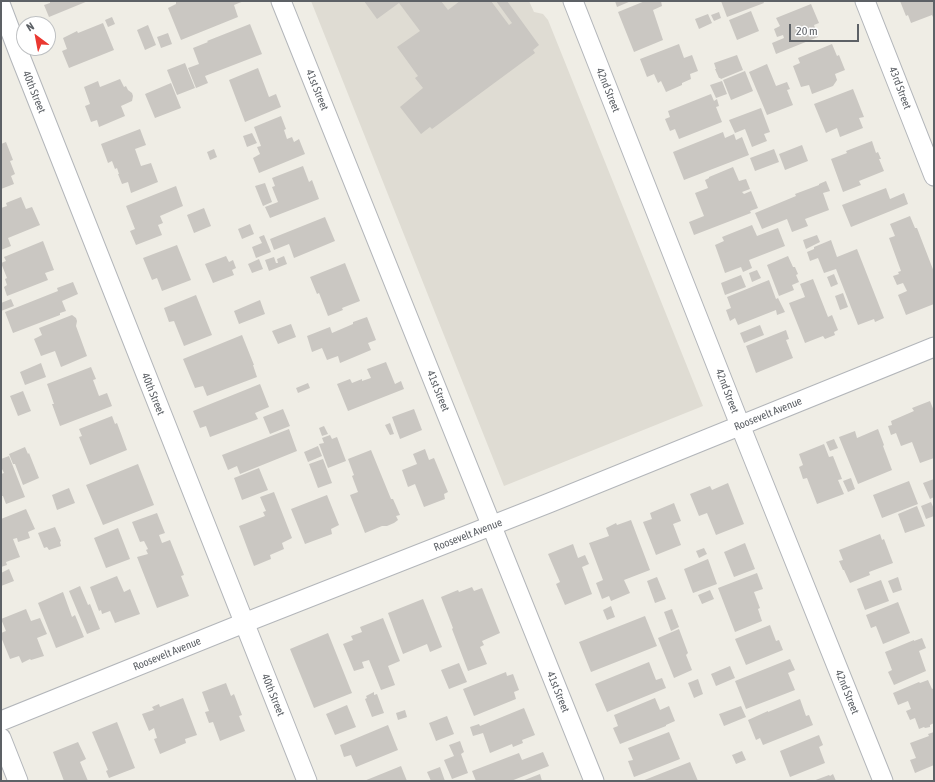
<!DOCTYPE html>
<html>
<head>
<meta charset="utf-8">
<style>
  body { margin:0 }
  #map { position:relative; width:935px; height:782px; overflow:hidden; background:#efede5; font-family:"Asap Condensed",sans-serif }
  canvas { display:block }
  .frame { position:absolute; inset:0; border:2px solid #5d6166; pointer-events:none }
  .north { position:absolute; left:16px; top:16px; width:40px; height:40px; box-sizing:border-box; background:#fff; border:1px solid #bec0c2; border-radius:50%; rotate:328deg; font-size:11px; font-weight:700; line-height:16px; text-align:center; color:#5d6166 }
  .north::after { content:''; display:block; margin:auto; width:14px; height:18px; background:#ea3831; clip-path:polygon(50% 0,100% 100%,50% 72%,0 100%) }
  .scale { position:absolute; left:789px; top:24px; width:70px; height:18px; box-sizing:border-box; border:2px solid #5d6166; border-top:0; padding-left:5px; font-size:12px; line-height:14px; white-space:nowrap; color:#5d6166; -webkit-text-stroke:3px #fff; paint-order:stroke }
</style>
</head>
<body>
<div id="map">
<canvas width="935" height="782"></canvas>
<div class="frame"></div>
<div class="north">N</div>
<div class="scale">20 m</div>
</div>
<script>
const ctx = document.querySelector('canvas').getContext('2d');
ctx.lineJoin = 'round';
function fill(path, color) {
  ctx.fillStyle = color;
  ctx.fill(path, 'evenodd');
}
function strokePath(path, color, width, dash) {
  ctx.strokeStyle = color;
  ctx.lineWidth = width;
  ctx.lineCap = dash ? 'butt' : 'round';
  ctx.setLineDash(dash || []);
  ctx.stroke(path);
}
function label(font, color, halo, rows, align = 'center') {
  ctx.font = font + ' "Asap Condensed",sans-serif';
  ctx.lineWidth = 3.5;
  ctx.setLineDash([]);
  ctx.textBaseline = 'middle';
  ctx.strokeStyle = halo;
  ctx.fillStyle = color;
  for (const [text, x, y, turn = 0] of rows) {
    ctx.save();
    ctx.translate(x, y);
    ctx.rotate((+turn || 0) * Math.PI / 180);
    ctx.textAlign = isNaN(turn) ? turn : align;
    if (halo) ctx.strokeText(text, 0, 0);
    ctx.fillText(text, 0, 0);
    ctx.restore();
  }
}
const education = new Path2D(`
  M311,1H529L534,12L543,14L548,20L703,406L504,486Z`);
const building = new Path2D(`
  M50,1H88L49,17L44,5L50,3Z
  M179,1H244L234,5L238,17L181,40L168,8L176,4V2Z
  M364,1H441L448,10L460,1H491L509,25L512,23L496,1H507L539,45L533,50L535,53L432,129L430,127L421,134L400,107L423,88L415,78L418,76L397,47L420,31L399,3L377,19Z
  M615,1H631L617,7Z
  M645,1H661L662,6L653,10L663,40L634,52L618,12Z
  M721,1H763L764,3L727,17Z
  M900,1H934V19L932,15L911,23L908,15L906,16Z
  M811,4L819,23L814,25L818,37L776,54L772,43L784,38L783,35L777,37L774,29L780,26L776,18Z
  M751,11L759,31L737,40L729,20Z
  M719,12L721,18L714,21L711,15Z
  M708,14L712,23L699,29L695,19Z
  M112,17L115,24L108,27L105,20Z
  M103,23L114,50L69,68L62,51L67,49L63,38L77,31L78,33Z
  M250,24L262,54L205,76L208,83L196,88L188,68L199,64L193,48L208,42L207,41Z
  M148,25L156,45L145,50L137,30Z
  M168,33L172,44L161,48L157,37Z
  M679,44L684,58L692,55L698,71L690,74L691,79L682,83V85L666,92L661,81L658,83L654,74L647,77L640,59Z
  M832,44L837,56L839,55L845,70L835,74L837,80L833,86L812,94L809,85L801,87L793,66L800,63L798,58Z
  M737,55L743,70L721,79L720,78H719L715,69H716L714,63Z
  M185,63L195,88L177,95L167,70Z
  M767,64L776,86L787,82L790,89L787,90L793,105L767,115L749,72Z
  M258,68L269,97L276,94L281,107L245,122L229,80Z
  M745,71L753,91L731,100L723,80Z
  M120,79L124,87L126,86L128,90L132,93L133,96L132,101L121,106L125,116L99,127L97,120L91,122L85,106L90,104L84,87L98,81L100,87Z
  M722,81L727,94L716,98L710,85Z
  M171,83L181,108L155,118L145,94Z
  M853,89L864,117L859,118L863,128L840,137L837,128L826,133L814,104Z
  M711,94L714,101L717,99L719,106L716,107L722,122L679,139L675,129L670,131L665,119L670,117L668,111Z
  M761,108L770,132L764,134L767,141L752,147L745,129L735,133L729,120Z
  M281,116L286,129L284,130L287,139L292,137L294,142L299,139L305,154L259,173L253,158L260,154L257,147L261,146L254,127Z
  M140,129L146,145L135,149L141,166L151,163L158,182L131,193L128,182L122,184L118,174H119L117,168L115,169L112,161L108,163L101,144Z
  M723,132L725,138L734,134L736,140L742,137L749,155L684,180L673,152Z
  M252,133L257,143L247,147L243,136Z
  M872,141L876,153L878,152L881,159H879L884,171L859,181L861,185L843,192L831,159L847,153L846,151Z
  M6,142L13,160L10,161L15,174L11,176L14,184L1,189V144Z
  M802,145L808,161L785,170L779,154Z
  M214,149L217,157L210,160L207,152Z
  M774,149L779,162L755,171L750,158Z
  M303,166L309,182L312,180L319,199L270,218L265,207L278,202L272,187L275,186L272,178Z
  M733,167L739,181L746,179L750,189L742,192L744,194L751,191L758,208L750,211L751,213L694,235L689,222L704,216L695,193L708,188L705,180L709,178V177Z
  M826,181L830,191L823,193L829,210L805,219L808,226L792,232L787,219L762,229L755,213L796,196L795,194L819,185V184Z
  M265,183L272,202L263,206L255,186Z
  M176,186L183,206L160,216L163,223L158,225L162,235L136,245L130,231L135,229L126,206Z
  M886,188L890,199L904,193L908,204L851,227L842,205Z
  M21,197L26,209L32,207L40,225L8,238L11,246L1,250V208L7,206L6,203Z
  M204,208L211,226L194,233L187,215Z
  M910,216L915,228H917L934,272V304L906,315L898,295L907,291L903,283L897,285L893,276L899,274L898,272L901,271L889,238L895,236L890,224Z
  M325,217L335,241L294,258L289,244L274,250L270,239Z
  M250,224L254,234L242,239L238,229Z
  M752,225L757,236L778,228L785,246L749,260L752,268L743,272L741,267L725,273L715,245L724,241L722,237Z
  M264,235L271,252L256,258L252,247L262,243L259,237Z
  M817,235L820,242L806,249L803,240Z
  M831,240L837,257L857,249L884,318L875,322L874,319L858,325L836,269L824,273L818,258L810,261L807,252L814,249V247Z
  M43,241L54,270L45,273L48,280L7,296L4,287L7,285L5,279L7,278L1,263L6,261L4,257Z
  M177,245L191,280L162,291L157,278L152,280L143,258Z
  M226,256L229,262L233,260L236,268L232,270L234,275L213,283L205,264Z
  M284,256L287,264L269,271L265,260L274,257L276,263H278L277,259Z
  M788,256L793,267H795L798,274L796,275L799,282L792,285L794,290L779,296L767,265Z
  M259,259L263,269L252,273L248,264Z
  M345,263L360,301L342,308L343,310L328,316L319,293L317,294L310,277Z
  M757,270L761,278L752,282L749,273Z
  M834,274L838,284L831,287L827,277Z
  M741,275L746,287L725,295L721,283Z
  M813,279L828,317L832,315L838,330L834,332L835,335L825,339L823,336L805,343L789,303L805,297L800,284Z
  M769,280L776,299L778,298L785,312L777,315L776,310L738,325L735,318L730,321L726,310L731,308L727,297Z
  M73,282L78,294L62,301L66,311L60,313V315L13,333L5,312L58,291L57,288Z
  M843,293L848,307L840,310L835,296Z
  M196,295L212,335L184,346L174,321L169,322L164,308Z
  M11,299L14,306L1,311V303Z
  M260,300L265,314L239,324L234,311Z
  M72,315L76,318L77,321L76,326L87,356L61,367L55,351L41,356L34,339L42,335L39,328Z
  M367,317L376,340L368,343L371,350L340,363L338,356L327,360L322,348L312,352L307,336L330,327L332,333L353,324V322Z
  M291,324L296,337L278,344L272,331Z
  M760,325L764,335L744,343L740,333Z
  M786,330L789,339L786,340L793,358L756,373L746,346Z
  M242,335L254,365H253L257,377L207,396L203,386L195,388L183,359Z
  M386,362L395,384L401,381L404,389L348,411L337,384L350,379L352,383L362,379V381L371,378L367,369Z
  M41,363L46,377L25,385L20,372Z
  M91,367L96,379L93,380L99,396L107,393L112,406L60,426L52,404H54L47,384Z
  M308,383L310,388L298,393L296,388Z
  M260,384L269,407L255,413L258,419L210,437L206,426L200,428L193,411Z
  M23,391L31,411L18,416L10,396Z
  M930,401L934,411V438L933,439L934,441V458L920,463L912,442L901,446L896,433L891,435L888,426L892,425L891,421L914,411L912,408Z
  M283,409L290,426L270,434L263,417Z
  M414,409L422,430L400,439L392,417Z
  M112,416L115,424L117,423L127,450L90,465L79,437L82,436L79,429Z
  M390,423L394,434L390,435L385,425Z
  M324,426L328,434L322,436L319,428Z
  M289,429L297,451L240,474L237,466L228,470L222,455Z
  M878,429L884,445L883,446L892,470L858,484L839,437L855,431L857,438Z
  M330,435L332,439L337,437L346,461L328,468L319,444L324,443L322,438Z
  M834,439L838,448L830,451L826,442Z
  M824,444L829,457L833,456L842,479L838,480L844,494L817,504L807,478L803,479L799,467L803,465L799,454Z
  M318,446L322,456L308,462L304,452Z
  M25,447L28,454L29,453L39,478L23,485L15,464H13L9,454Z
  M425,449L429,460L434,458L448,492L444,494L445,499L424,507L415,484L408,487L402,470L417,464L413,454Z
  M371,450L391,499H393L400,515L396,516L398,520L394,523L387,526H382L365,533L350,495L358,492L352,476L354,475L348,459Z
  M9,456L25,497L6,504L3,496H1V474L4,473L1,467V459Z
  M323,459L332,483L318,488L309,464Z
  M138,464L154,505L103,525L86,485Z
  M259,468L268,490L242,500L234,478Z
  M851,478L855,489L848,492L843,481Z
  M934,479V497L930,499L923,483Z
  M909,481L918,504L882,518L873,495Z
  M728,483L744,524L716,535L707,513L699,516L690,494L710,486L712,490Z
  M69,488L75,503L57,510L52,495Z
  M274,492L292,538L282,543L284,549L270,555L271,559L254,566L239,526L265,516L263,512L266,511L260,497Z
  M327,495L339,525L331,529L332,534L305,544L291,509Z
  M931,502L934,509V516L926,519L921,506Z
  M674,503L681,521L673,524L681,545L656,555L643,522L652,519L650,513Z
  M917,506L925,526L905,533L898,514Z
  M26,509L35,529L28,532L30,538L18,542L17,538L13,539L20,557L6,562L7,565L1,567V519Z
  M157,513L165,533L159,535L162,543L170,540L184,575L181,576L189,596L157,608L137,557L148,554L146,550L148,549L144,541L140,542L132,522Z
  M631,520L650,570L624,580L630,593L611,601L609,596L602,599L596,583L603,580L589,543L609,536L606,528L616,523L617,525Z
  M55,527L61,541L60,542L61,546L49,550L47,547L44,548L38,533Z
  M118,528L130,559L106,568L94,538Z
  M880,534L882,540L884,539L893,563L869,572L870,575L850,583L844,570H843L839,561L843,560L839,550Z
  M745,543L755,569L734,577L724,552Z
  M573,544L578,558L585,555L589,564L582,567L592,594L565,605L556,584L560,582L548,554Z
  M704,548L707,554L699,558L696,551Z
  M708,559L717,584L693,593L684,569Z
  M9,569L14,581L1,586V573Z
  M757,573L763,589L754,592L760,608L758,609L762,621L735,632L718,588Z
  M117,576L124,592L130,589L140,614L115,623L110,611L102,614L101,610L99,611L90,587Z
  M657,577L666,599L655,603L647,581Z
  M898,577L902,590L893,593L888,581Z
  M881,580L889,601L865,610L857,589Z
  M80,586L88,605L90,604L100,629L87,634L69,591Z
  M472,587L474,591L482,588L500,633L482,641L484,645L480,647L487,664L468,671L452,629L453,628L441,597L458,590L459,592Z
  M710,590L714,599L702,604L698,595Z
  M63,592L72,617L75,615L84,637L56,648L38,603Z
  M423,599L442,647L430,652L427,644L403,654L388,613Z
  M898,602L910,633L883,644L876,626L871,628L866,615Z
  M611,606L615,617L607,620L603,610Z
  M26,609L31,621L40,618L47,634L37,638L44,656L31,660L30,659L22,663L19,656L10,659L1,637V633L6,631L1,619Z
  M672,609L679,627L671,631L664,612Z
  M645,616L657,646L591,672L579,642Z
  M383,618L400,661L388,666L395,685L381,690L369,660L362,662L364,668L354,671L343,644L353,640L351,636L362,632L360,627Z
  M770,625L776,641L779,640L783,650L746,665L735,639Z
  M679,629L688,653L686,655L692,670L674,678L658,638Z
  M328,633L352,693L314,708L290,649Z
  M922,638L926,648L919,651L926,671L894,685L888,672L892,670L885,652L914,640V641Z
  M790,659L795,670L788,673L795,690L746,709L735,681Z
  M649,662L656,680L662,678L666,688L607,712L595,684Z
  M459,663L467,682L449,689L441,670Z
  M730,666L735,678L716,686L711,674Z
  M506,672L507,676L513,674L519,690L514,692L516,699L474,716L463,689Z
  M698,679L703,694L694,698L688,683Z
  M928,680L932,689L934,688V723L930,725V727L925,728L924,727L919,729L915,718L910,720L906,711L911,709L908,701L898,705L893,693L919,682L920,683Z
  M226,683L231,696L234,694L242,715L239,716L245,731L220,741L213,722L209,723L205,712L209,711L202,692Z
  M374,692V695L377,694L384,713L372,717L365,699L367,698L366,696Z
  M183,698L197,735L185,739L186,743L160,754L154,739L157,738L154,728L149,731L142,714L154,710L152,707L159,704L160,707Z
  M655,698L660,710L669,706L675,721L666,725V726L620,744L613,728L618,726L614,715Z
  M800,699L806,716L809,715L813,725L763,745L760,738L756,740L748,720L768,711V712Z
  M347,705L356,727L335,735L326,714Z
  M741,706L746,717L724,726L719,714Z
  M524,708L535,735L522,740L523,743L513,747L512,744L490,753L483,733L473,736L470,727L479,724L480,726Z
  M405,710L407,717L398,720L396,713Z
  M447,716L454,734L436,741L429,723Z
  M117,722L135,768L109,778L106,771L108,770L92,732Z
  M388,725L398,750L356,767L351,755L344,757L340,745Z
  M669,732L680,759L634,777L628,761L633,760L628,748Z
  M934,732V765L915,773L910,760L916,758L910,743L929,736L928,734Z
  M819,735L823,745L819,747L825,763L790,777L780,751Z
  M460,741L464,752L461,754L468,773L452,779L444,760L454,756L449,745Z
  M78,742L86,759L80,762L88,781H64L53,752Z
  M742,751L746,760L736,764L732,755Z
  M543,752L549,766L511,781H476L472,771L519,753L522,760Z
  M690,762L698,781H642Z
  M401,766L407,781H364Z
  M440,767L445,781H431L427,772Z
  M540,774L542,781H522Z
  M833,774L836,781H813L829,775L830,776Z`);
const minor = new Path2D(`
  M281,1L594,781
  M573,1L740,425L883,781
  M865,1L934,176
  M1,6L20,56L307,781
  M1,721L244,623L549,503L934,347
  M1,738L18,781`);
const streetNames = [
  ["43rd Street",900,88,69],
  ["41st Street",317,90,68],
  ["42nd Street",608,90,68],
  ["40th Street",34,92,68],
  ["41st Street",438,391,68],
  ["42nd Street",727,391,69],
  ["40th Street",153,394,68],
  ["Roosevelt Avenue",768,414,-22],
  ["Roosevelt Avenue",468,535,-21],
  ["Roosevelt Avenue",167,654,-22],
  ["41st Street",558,692,68],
  ["42nd Street",847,692,68],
  ["40th Street",273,695,68]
];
fill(education, '#dfdcd3');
fill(building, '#cac7c2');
strokePath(minor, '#b3b6ba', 21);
strokePath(minor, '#fff', 19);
label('11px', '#5d6166', '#fff', streetNames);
</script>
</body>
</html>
